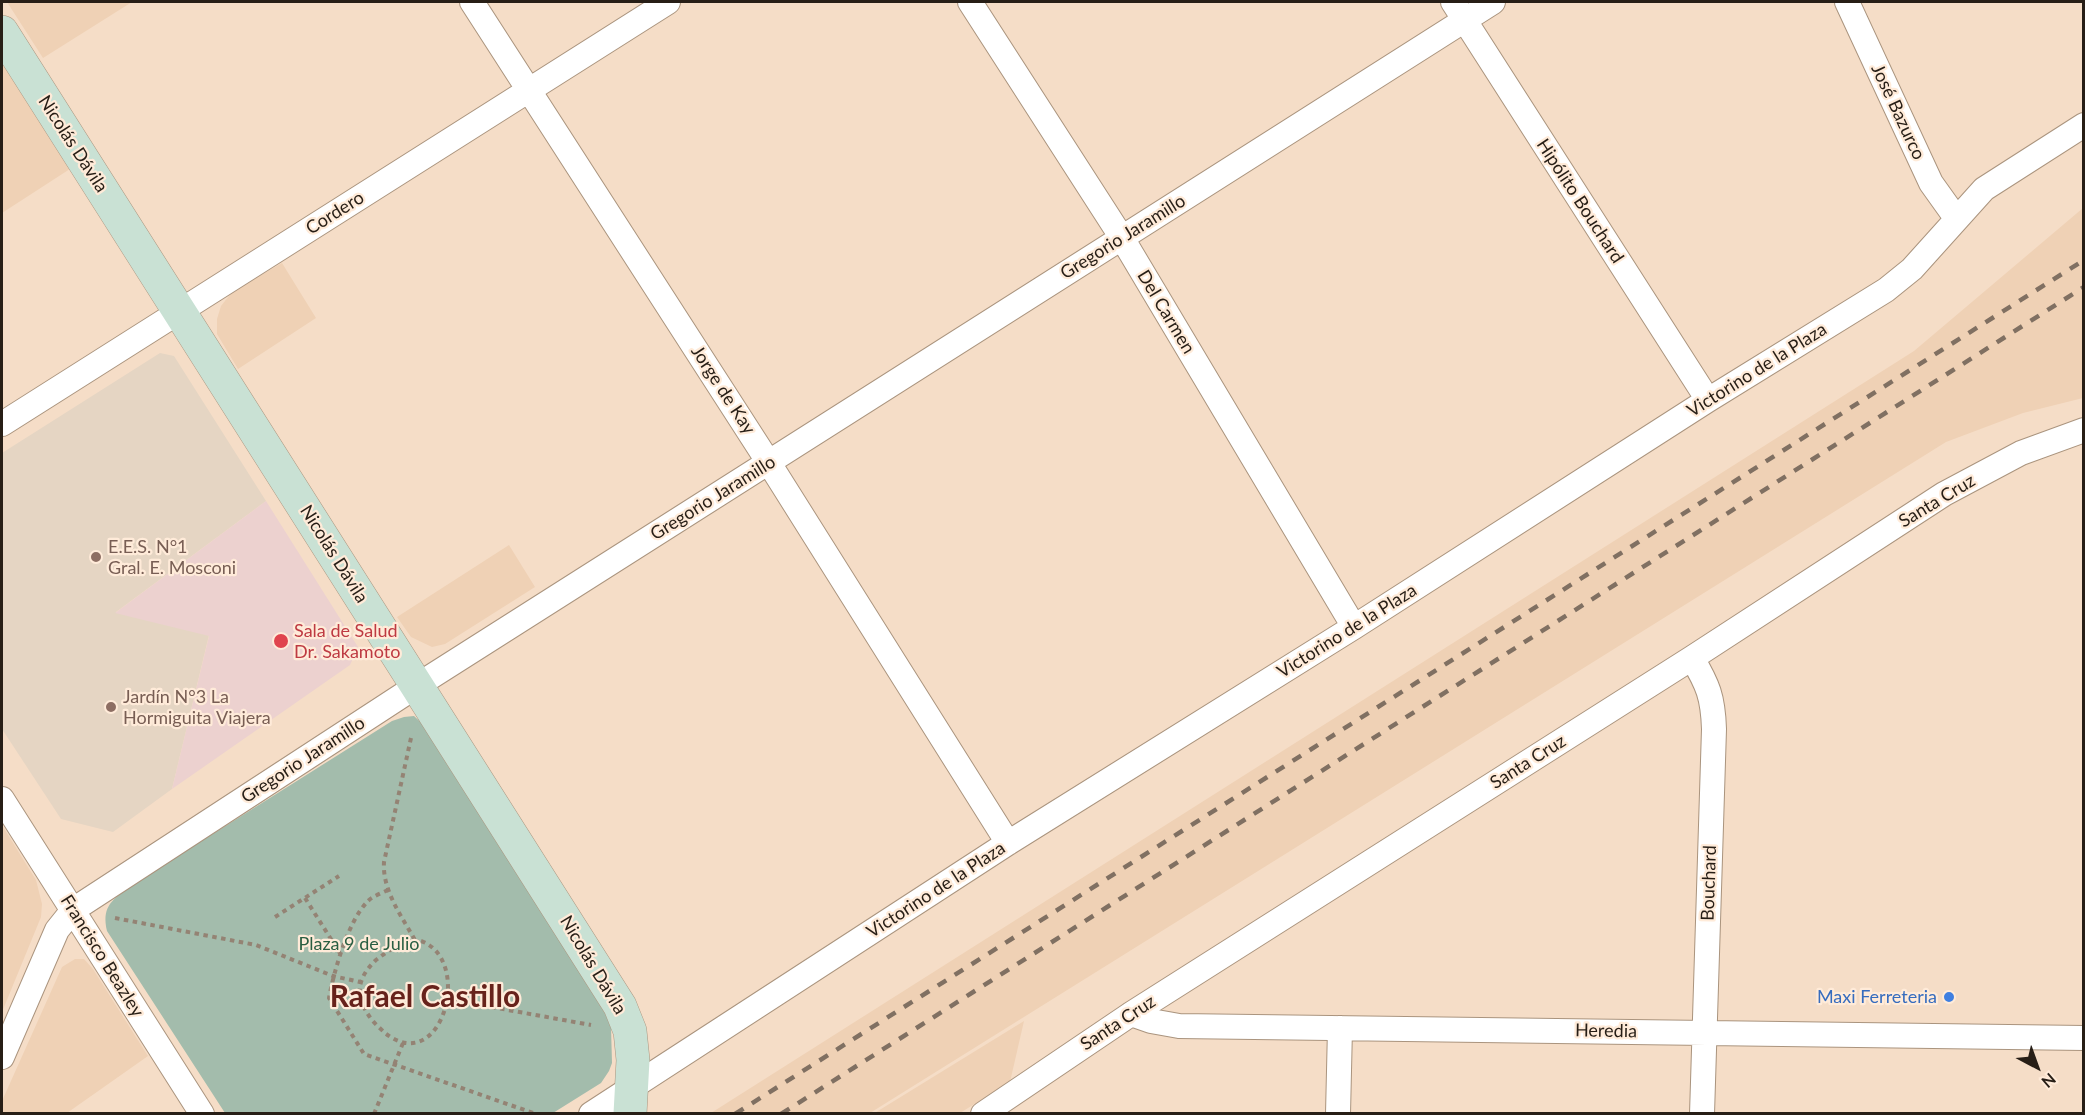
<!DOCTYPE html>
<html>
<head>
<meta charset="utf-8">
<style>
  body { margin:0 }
  #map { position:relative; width:2085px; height:1115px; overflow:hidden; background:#f5ddc7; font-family:Lato,sans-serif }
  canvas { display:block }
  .frame { position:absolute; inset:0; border:3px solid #271e16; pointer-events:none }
  .north { position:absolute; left:2007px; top:1037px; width:60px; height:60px; -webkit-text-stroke:4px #ffebd9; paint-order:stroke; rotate:139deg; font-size:16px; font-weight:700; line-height:24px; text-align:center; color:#271e16 }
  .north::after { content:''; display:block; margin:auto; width:21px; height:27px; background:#271e16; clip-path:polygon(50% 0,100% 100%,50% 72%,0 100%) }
</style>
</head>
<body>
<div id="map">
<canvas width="2085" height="1115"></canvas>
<div class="frame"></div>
<div class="north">N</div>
</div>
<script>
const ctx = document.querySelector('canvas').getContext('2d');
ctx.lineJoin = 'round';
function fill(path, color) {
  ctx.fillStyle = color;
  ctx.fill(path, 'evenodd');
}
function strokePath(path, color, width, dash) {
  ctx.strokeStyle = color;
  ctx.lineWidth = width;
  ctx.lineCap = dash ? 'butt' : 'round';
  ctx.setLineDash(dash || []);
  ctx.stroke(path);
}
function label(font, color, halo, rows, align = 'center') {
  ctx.font = font + ' Lato,sans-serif';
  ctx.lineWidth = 4.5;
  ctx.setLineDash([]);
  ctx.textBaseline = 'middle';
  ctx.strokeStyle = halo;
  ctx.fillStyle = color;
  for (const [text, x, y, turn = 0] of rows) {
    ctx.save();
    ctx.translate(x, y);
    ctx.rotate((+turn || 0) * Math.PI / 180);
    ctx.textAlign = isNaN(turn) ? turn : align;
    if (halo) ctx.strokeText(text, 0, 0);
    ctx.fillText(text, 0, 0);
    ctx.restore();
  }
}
const built = new Path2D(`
  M7,2H132L43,58Z
  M2,57L73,167L2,213Z
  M2083,208V398L2023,413L1946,442L870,1113H711L1914,351Z
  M282,263L316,318L238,369L217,334V319L221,306L232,292Z
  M509,545L535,587L445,644L432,647L411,637L397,617Z
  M2,825L36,880L42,904L41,917L2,1012Z
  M75,959H84L93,969L148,1056L67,1113H2V1101L62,967Z
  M1024,1021L1010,1082L960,1113L873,1114Z`);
const education = new Path2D(`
  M160,353L174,356L266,501L116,612L209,635L172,789L113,832L61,819L2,729V453Z`);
const medical = new Path2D(`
  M266,501L358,647L350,665L172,789L209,636L115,613Z`);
const green = new Path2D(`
  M414,716L428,729L608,1018L611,1027L612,1063L609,1071L601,1083L553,1113H225L107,931C102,908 110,902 127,888L392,721L404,717Z`);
const path = new Path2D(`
  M411,738L384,862C382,891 403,918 416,942
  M388,890C382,893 373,896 368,901C348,921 334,971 329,998L364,1054L536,1114
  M305,898L341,955
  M275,917L339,876
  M115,918L256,945L333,976L360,982
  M421,941C474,960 442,1078 385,1033C381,1029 376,1025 372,1020C355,998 355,980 376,960C384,954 393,947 403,944C409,942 415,942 421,941Z
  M447,999L591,1025
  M374,1114L403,1043`);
const street = new Path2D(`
  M472,2L769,463L1008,843
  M970,2L1122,238L1354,627
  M1453,2L1708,400
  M1847,2L1931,183L1956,218
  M2,424L668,2
  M1692,658C1708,685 1713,697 1714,729L1702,1114
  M2,799L202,1114
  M1131,1014L1151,1021L1179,1026L2084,1038
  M2,1057L57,930L73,910L418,685L1493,2
  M591,1114L1008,843L1354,627L1708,400L1886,290L1912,269L1984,189L2084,125
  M983,1114L1131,1014L1692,658L1944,494L2021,453L2084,430
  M1338,1114L1340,1028`);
const secondary = new Path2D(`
  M2,32L620,1006L630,1031L633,1060L630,1114`);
const rail = new Path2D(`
  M735,1114L2084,260
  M781,1114L2084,287`);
const markers = [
  [96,557,6,"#8d6e63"],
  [281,641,8,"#e0444e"],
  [111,707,6,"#8d6e63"],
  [1949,997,6,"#3f7fe0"]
];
const streetNames = [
  ["José Bazurco",1898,112,65],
  ["Nicolás Dávila",73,144,57],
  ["Hipólito Bouchard",1580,201,57],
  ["Cordero",335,213,-32],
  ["Gregorio Jaramillo",1123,237,-32],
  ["Del Carmen",1166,312,59],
  ["Victorino de la Plaza",1757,370,-32],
  ["Jorge de Kay",723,390,57],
  ["Gregorio Jaramillo",713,498,-32],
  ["Santa Cruz",1937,501,-31],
  ["Nicolás Dávila",334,554,58],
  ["Victorino de la Plaza",1347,631,-32],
  ["Gregorio Jaramillo",303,760,-33],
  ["Santa Cruz",1528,762,-32],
  ["Bouchard",1709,883,-88],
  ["Victorino de la Plaza",936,890,-33],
  ["Francisco Beazley",102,956,58],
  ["Nicolás Dávila",593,965,59],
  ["Santa Cruz",1118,1023,-33],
  ["Heredia",1606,1031,1]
];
const educationNames = [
  ["E.E.S. N°1",108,547],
  ["Gral. E. Mosconi",108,568],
  ["Jardín N°3 La",123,697],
  ["Hormiguita Viajera",123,718]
];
const healthNames = [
  ["Sala de Salud",294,631],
  ["Dr. Sakamoto",294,652]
];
const parkNames = [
  ["Plaza 9 de Julio",359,944]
];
const shopNames = [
  ["Maxi Ferreteria",1937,997]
];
const townNames = [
  ["Rafael Castillo",425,997]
];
fill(built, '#efd1b5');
fill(education, '#e5d5c3');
fill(medical, '#ecd1cf');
fill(green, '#a3bcac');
strokePath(street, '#aa947e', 26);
strokePath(secondary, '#aa947e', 34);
strokePath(path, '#948374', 4, [4.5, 4.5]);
strokePath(street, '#fff', 24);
strokePath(secondary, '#c9e1d4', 33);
strokePath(rail, '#807062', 4.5, [10, 10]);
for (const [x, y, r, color] of markers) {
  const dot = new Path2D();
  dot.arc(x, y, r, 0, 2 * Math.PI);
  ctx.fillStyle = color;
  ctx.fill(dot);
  strokePath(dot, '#ffebd9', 2);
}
label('18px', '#271e16', '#ffebd9', streetNames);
label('18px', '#785e54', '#ffebd9', educationNames, 'left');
label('18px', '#be3a42', '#ffebd9', healthNames, 'left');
label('18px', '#2a5e42', '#ffebd9', parkNames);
label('18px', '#366cbe', '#ffebd9', shopNames, 'right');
label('bold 30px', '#67221b', '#ffebd9', townNames);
</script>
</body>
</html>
